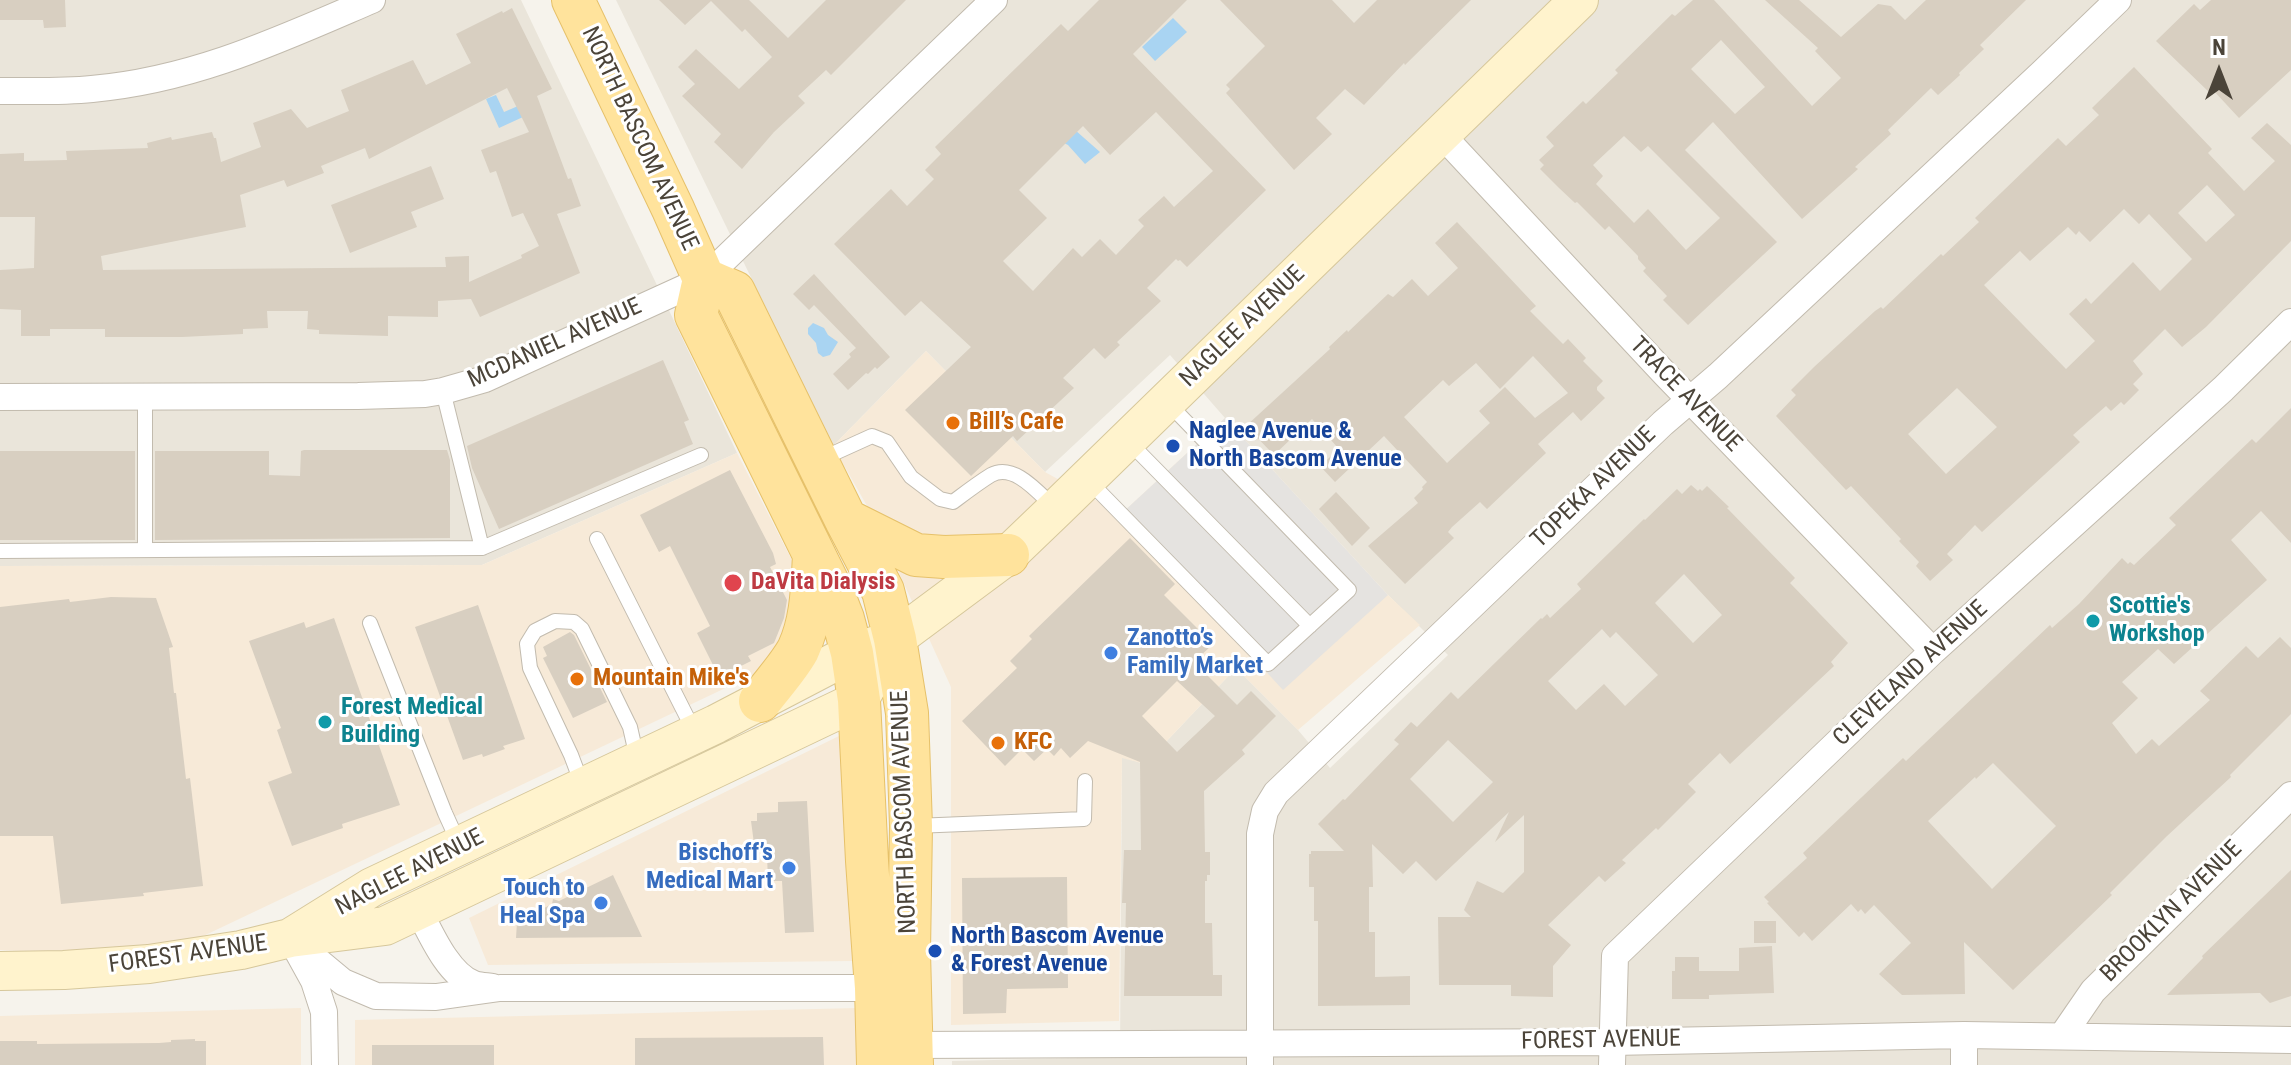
<!DOCTYPE html>
<html>
<head>
<meta charset="utf-8">
<style>
  body { margin:0 }
  #map { position:relative; width:2291px; height:1065px; overflow:hidden; background:#f6f3ec; font-family:"Roboto Condensed",sans-serif }
  canvas { display:block }
  .north { position:absolute; left:2179px; top:32px; width:80px; height:80px; -webkit-text-stroke:6px #fff; paint-order:stroke; rotate:0deg; font-size:22px; font-weight:700; line-height:32px; text-align:center; color:#4b4439 }
  .north::after { content:''; display:block; margin:auto; width:28px; height:36px; background:#4b4439; clip-path:polygon(50% 0,100% 100%,50% 72%,0 100%) }
</style>
</head>
<body>
<div id="map">
<canvas width="2291" height="1065"></canvas>
<div class="north">N</div>
</div>
<script>
const ctx = document.querySelector('canvas').getContext('2d');
ctx.lineJoin = 'round';
function fill(path, color) {
  ctx.fillStyle = color;
  ctx.fill(path, 'evenodd');
}
function strokePath(path, color, width, dash) {
  ctx.strokeStyle = color;
  ctx.lineWidth = width;
  ctx.lineCap = dash ? 'butt' : 'round';
  ctx.setLineDash(dash || []);
  ctx.stroke(path);
}
function label(font, color, halo, rows, align = 'center') {
  ctx.font = font + ' "Roboto Condensed",sans-serif';
  ctx.lineWidth = 6;
  ctx.setLineDash([]);
  ctx.textBaseline = 'middle';
  ctx.strokeStyle = halo;
  ctx.fillStyle = color;
  for (const [text, x, y, turn = 0] of rows) {
    ctx.save();
    ctx.translate(x, y);
    ctx.rotate((+turn || 0) * Math.PI / 180);
    ctx.textAlign = isNaN(turn) ? turn : align;
    if (halo) ctx.strokeText(text, 0, 0);
    ctx.fillText(text, 0, 0);
    ctx.restore();
  }
}
const residential = new Path2D(`
  M0,0H521L737,453L482,565L0,566Z
  M616,0H2291V1065H952V1061L1120,1057L1122,757L1145,764L1236,668L1298,730L1330,768L1448,655L1388,595L1225,418L1170,355L1045,472L926,351L833,446Z`);
const commercial = new Path2D(`
  M926,351L1045,472L1121,514L1225,418L1388,595L1420,625L1298,730L1236,668L1145,764L1122,758L1119,1021L951,1025V687L875,520L833,446Z
  M737,453L801,578L776,664L157,958L0,950V566L482,565Z
  M841,735L854,961L488,965L469,918Z
  M301,1008V1065H0V1016Z
  M858,1008V1065H355V1020Z`);
const parking = new Path2D(`
  M1225,418L1388,595L1283,690L1121,514Z`);
const water = new Path2D(`
  M1173,18L1187,32L1155,61L1142,47Z
  M496,95L504,112L518,106L523,117L499,128L486,99Z
  M1075,130L1100,152L1085,164L1068,145L1060,141Z
  M813,323L824,328L828,335L838,342L830,355L823,357L818,353L816,343L808,334V328Z`);
const building = new Path2D(`
  M0,0H65L66,27L44,28L43,20H0Z
  M659,0H749L788,38L826,0H906L831,75L826,70L798,96L805,103L774,132L742,169L714,142L721,134L682,96L695,84L678,67L696,49L739,89L772,57L745,29L742,32L711,1L685,25Z
  M1099,0H1187L1133,54L1266,190L1187,267L1180,260L1178,261L1176,259L1147,288L1161,301L1117,342L1120,345L1105,359L1094,348L1063,378L1074,388L1017,441L1013,436L971,476L905,410L971,347L921,301L905,316L834,244L891,189L907,206L934,179L925,170L941,154L935,147L1061,24L1068,31ZM1156,112L1213,171L1174,207L1164,196L1138,220L1144,226L1116,255L1100,239L1082,257L1073,248L1033,291L1003,261L1047,218L1019,190L1083,126L1110,155Z
  M1220,0H1332L1354,23L1377,0H1471L1405,65L1404,63L1364,105L1345,89L1316,118L1332,134L1294,170L1226,93L1230,89L1226,85L1265,46Z
  M1693,0H1714L1812,106L1841,78L1815,51L1818,48L1765,0H1799L1841,37L1878,4L1891,6L1905,20L1926,0H2026L1980,45L1984,49L1959,73L1960,75L1938,95L1931,88L1888,130L1891,134L1855,167L1858,169L1802,219L1713,122L1685,150L1777,242L1688,325L1663,300L1667,296L1643,271L1646,268L1638,259V256L1609,226L1605,230L1577,202L1575,203L1558,187L1540,169L1544,165L1539,160L1554,146L1546,137L1583,101L1586,104L1618,73L1615,70L1672,14L1675,16ZM1721,40L1765,87L1735,114L1691,69ZM1624,136L1641,152L1648,146L1720,218L1686,250L1648,209L1634,223L1596,184L1603,176L1593,165Z
  M2211,0H2291V70L2239,118L2213,90L2210,93L2156,41L2194,4L2200,10Z
  M512,8L552,89L537,96L568,179L571,178L581,206L557,214L580,273L480,317L471,299L438,301V317L388,316V336L319,334V330L307,329L308,311H267L268,328L243,329V334L182,337H105V329H50V336H21V310L0,309V270L34,268L35,217H0V154L24,153V161L67,160L66,151L148,148L147,143L171,137L172,140L212,132L214,138H216L221,162L261,147L253,123L291,109L307,128L349,111L341,90L413,60L426,85L471,63L456,34L502,11L503,13ZM507,88L529,132L481,150L490,173L496,171L512,217L523,213L539,246L521,255L522,258L469,282V256L445,257L446,267L103,270L101,256L246,227L240,195L284,180L287,187L324,173L321,166L365,148L369,159Z
  M2134,67L2212,149L2208,153L2244,191L2275,161L2251,138L2267,123L2291,145V241L2206,327L2182,347L2165,329L2133,361L2143,374L2133,384L2139,390L2124,405L2121,402L2111,411L2106,406L2073,435L2080,442L1982,532L1975,525L1947,554L1953,560L1930,581L1916,566L1919,562L1899,541L1901,539L1851,486L1846,490L1776,416L1796,395L1791,390L1814,367L1875,311L1881,307L1883,309L1941,254L1943,256L1979,222L1975,218L2058,138L2066,146L2099,115L2092,108ZM2207,185L2235,215L2206,242L2178,213ZM2124,209L2139,224L2149,214L2192,259L2160,291L2133,262L2091,304L2086,298L2069,314L2095,341L2066,369L1984,285L2020,251L2030,261L2068,227L2076,235L2079,231L2090,242ZM1957,388L1997,427L1946,474L1908,434Z
  M431,166L444,199L411,212L417,227L350,253L331,205Z
  M1457,222L1536,306L1530,311L1563,344L1568,339L1586,358L1583,361L1603,381L1597,387V390L1605,398L1581,421L1573,412L1538,444L1546,453L1487,509L1480,502L1452,527L1448,532L1454,538L1405,584L1368,546L1418,503L1414,498L1423,489L1422,487L1427,482L1384,436L1335,482L1320,466L1339,449L1312,419L1274,455L1246,426L1330,349L1329,347L1347,330L1348,332L1388,294L1393,297L1412,279L1428,296L1458,268L1435,243ZM1533,356L1568,393L1535,418L1505,387L1479,411L1490,423L1447,463L1404,417L1443,380L1449,386L1476,363L1500,389Z
  M814,274L890,357L877,369L875,367L868,374L866,373L848,390L833,374L851,357L849,354L856,348L814,305L809,310L793,294Z
  M663,360L689,420L684,422L693,444L499,529L472,468L467,446Z
  M2291,408V543L2261,511L2231,540L2267,580L2174,664L2158,649L2122,682L2138,698L2112,723L2136,754L2152,739L2159,746L2210,700L2200,691L2246,646L2258,658L2280,637L2291,648V714L2230,775L2231,777L2167,836L2110,893L2112,895L2013,990L1964,942L1965,994L1902,995L1879,974L1911,943L1874,905L1865,914L1861,909L1858,912L1851,904L1812,941L1804,932L1799,937L1767,903L1769,902L1764,897L1807,858L1803,853L1903,758L1906,761L2050,625L2052,628L2079,604L2122,558L2128,564L2130,562L2134,565L2176,525L2169,518L2252,439L2256,443ZM1993,763L2056,826L1992,889L1928,821L1975,777L1976,779Z
  M304,450H447L450,460V538L155,540V451H269V475L300,476L301,451Z
  M0,451H135V540H0Z
  M730,470L773,553L776,564L770,567L787,600L784,618L774,643L748,656L751,661L719,677L697,633L710,626L670,546L659,552L640,515Z
  M1691,485L1698,491L1700,489L1702,491L1707,486L1729,507L1727,508L1795,578L1790,583L1848,643L1831,662L1834,666L1730,764L1720,753L1688,784L1696,792L1658,830L1656,828L1622,860L1626,863L1605,882L1599,876L1548,925L1571,945L1553,966V997L1511,996V985H1439L1438,917H1471L1464,910L1477,881L1503,893L1524,872V815L1495,842L1509,812L1436,881L1416,861L1403,874L1372,844L1373,887H1369V932H1375V977L1410,976V1005L1318,1006V921H1314V887H1309V854H1311V851H1344L1318,824L1343,799L1345,800L1399,744L1394,740L1411,722L1417,727L1451,692L1458,699L1541,618L1542,619L1547,614L1550,618L1581,589L1577,584L1644,519L1645,520L1677,489L1682,494ZM1684,574L1722,615L1693,643L1655,603ZM1602,629L1610,638L1616,632L1658,675L1625,706L1604,684L1576,710L1548,681ZM1448,740L1493,782L1453,822L1410,779Z
  M1336,492L1370,528L1352,546L1319,509Z
  M1130,538L1175,584L1164,595L1213,644L1194,662L1237,705L1251,691L1276,716L1242,750L1245,754L1204,791L1205,852H1210V875H1207V881H1205V923H1212L1213,975H1222V996H1124L1126,903H1122L1124,850H1141L1140,762L1088,741L1070,758L1061,748L1054,756L1047,749L1034,761L1022,749L1005,766L962,721L1017,668L1010,661L1032,639L1029,636ZM1177,681L1215,716L1177,752L1142,716Z
  M111,597L156,598L173,647L169,648L174,693H176L186,779L190,778L203,886L143,893L144,896L61,904L53,836H0V607L69,599L70,602Z
  M478,605L525,739L503,746L505,749L483,757L482,754L463,760L415,627Z
  M334,618L400,805L342,824L343,828L292,846L268,782L292,773L277,730L281,728L249,641L304,622L306,628Z
  M570,632L574,635L607,702L573,718L543,658L547,656L543,647Z
  M807,801L814,932L785,933L782,881H768L767,855H764L763,850L755,851L751,821H757V813L778,812V802Z
  M2291,870V996L2270,1003L2260,993L2167,995L2203,958L2202,956Z
  M613,875L642,937L516,938L517,922L552,904L553,899L559,901Z
  M1067,877L1068,988L1007,989L1006,1013L963,1014L962,878Z
  M1754,921H1776V943H1754Z
  M1772,946L1774,993L1709,995V999H1672V971H1675V957H1699V971H1739V948Z
  M823,1037L824,1065H635V1038Z
  M195,1039V1041H206V1065H0V1041H37V1044L159,1043L171,1042V1040Z
  M372,1045H494V1065H372Z`);
const lane = new Path2D(`
  M443,391L482,548
  M145,396V550
  M1128,441L1310,626
  M819,460L872,436L887,442L911,477L940,499L953,502C965,493 978,483 991,475C1015,462 1040,495 1056,509
  M1087,479L1268,664L1349,590L1167,402
  M597,539L694,731
  M0,551L482,548L701,455
  M370,623L445,813L460,846
  M583,787L571,755L530,668L527,644L535,631L555,621L574,622L582,629L630,727L637,758
  M915,826L1084,819L1085,781`);
const street = new Path2D(`
  M0,91C30,91 62,92 92,89C194,80 279,40 372,0
  M1441,134L1665,374L1933,651
  M0,397L358,396L425,394L443,391L485,379L704,279L994,0
  M418,909C430,932 448,975 474,984C480,986 487,986 493,987
  M290,938L343,982L376,996L436,997L500,988H876
  M298,952L314,981L324,1012L325,1065
  M1964,1035V1065
  M2062,1036L2093,991L2291,795
  M911,1045L1612,1042L1964,1035L2291,1040
  M1260,1065V834L1265,811L1276,793L1663,423L1718,376L2042,73L2118,0
  M1612,1065L1615,956L1933,651L2223,389L2291,322`);
const secondary = new Path2D(`
  M290,938L372,887L716,724L852,653L895,639L1008,555L1056,509L1579,0
  M0,971L64,970L149,964L241,950L290,938L385,926L859,700L873,676`);
const primary = new Path2D(`
  M573,0L673,209L704,279L696,315L833,593L843,619L852,653L859,700L867,861L876,988L878,1065
  M704,279L734,292L846,520L883,591L895,639L907,713L911,826L909,952L912,1065
  M846,520L916,555L944,557L1008,555
  M760,701C772,685 788,668 798,650C812,620 812,587 814,556`);
const markers = [
  [953,423,8,"#e8710a"],
  [1173,446,8,"#1a4fb4"],
  [733,583,10,"#e0444e"],
  [2093,621,8,"#0f9aa8"],
  [1111,653,8,"#3f7fe0"],
  [577,679,8,"#e8710a"],
  [325,722,8,"#0f9aa8"],
  [998,743,8,"#e8710a"],
  [789,868,8,"#3f7fe0"],
  [601,903,8,"#3f7fe0"],
  [935,951,8,"#1a4fb4"]
];
const streetNames = [
  ["NORTH BASCOM AVENUE",639,139,65],
  ["NAGLEE AVENUE",1243,327,-44],
  ["MCDANIEL AVENUE",555,344,-24],
  ["TRACE AVENUE",1685,395,46],
  ["TOPEKA AVENUE",1594,488,-44],
  ["CLEVELAND AVENUE",1911,674,-43],
  ["NORTH BASCOM AVENUE",905,812,-92],
  ["NAGLEE AVENUE",410,873,-27],
  ["BROOKLYN AVENUE",2172,912,-45],
  ["FOREST AVENUE",188,955,-8],
  ["FOREST AVENUE",1601,1041,-1]
];
const foodNames = [
  ["Bill’s Cafe",969,423],
  ["Mountain Mike's",593,679],
  ["KFC",1014,743]
];
const transitNames = [
  ["Naglee Avenue &",1189,432],
  ["North Bascom Avenue",1189,460],
  ["North Bascom Avenue",951,937],
  ["& Forest Avenue",951,965]
];
const healthNames = [
  ["DaVita Dialysis",751,583]
];
const cultureNames = [
  ["Scottie's",2109,607],
  ["Workshop",2109,635],
  ["Forest Medical",341,708],
  ["Building",341,736]
];
const shopNames = [
  ["Zanotto’s",1127,639,"left"],
  ["Family Market",1127,667,"left"],
  ["Bischoff’s",773,854],
  ["Medical Mart",773,882],
  ["Touch to",585,889],
  ["Heal Spa",585,917]
];
fill(residential, '#eae5da');
fill(commercial, '#f7ead8');
fill(parking, '#e5e3e0');
fill(water, '#a9d4f2');
fill(building, '#d8cfc1');
strokePath(lane, '#c2bbae', 16);
strokePath(street, '#c2bbae', 28);
strokePath(secondary, '#d6c79b', 40);
strokePath(primary, '#e6c16a', 44);
strokePath(lane, '#fff', 14);
strokePath(street, '#fff', 26);
strokePath(secondary, '#fff3cd', 38);
strokePath(primary, '#ffe39c', 42);
for (const [x, y, r, color] of markers) {
  const dot = new Path2D();
  dot.arc(x, y, r, 0, 2 * Math.PI);
  ctx.fillStyle = color;
  ctx.fill(dot);
  strokePath(dot, '#fff', 3);
}
label('24px', '#4b4439', '#fff', streetNames);
label('bold 24px', '#c56008', '#fff', foodNames, 'left');
label('bold 24px', '#164399', '#fff', transitNames, 'left');
label('bold 24px', '#be3a42', '#fff', healthNames, 'left');
label('bold 24px', '#0d838f', '#fff', cultureNames, 'left');
label('bold 24px', '#366cbe', '#fff', shopNames, 'right');
</script>
</body>
</html>
